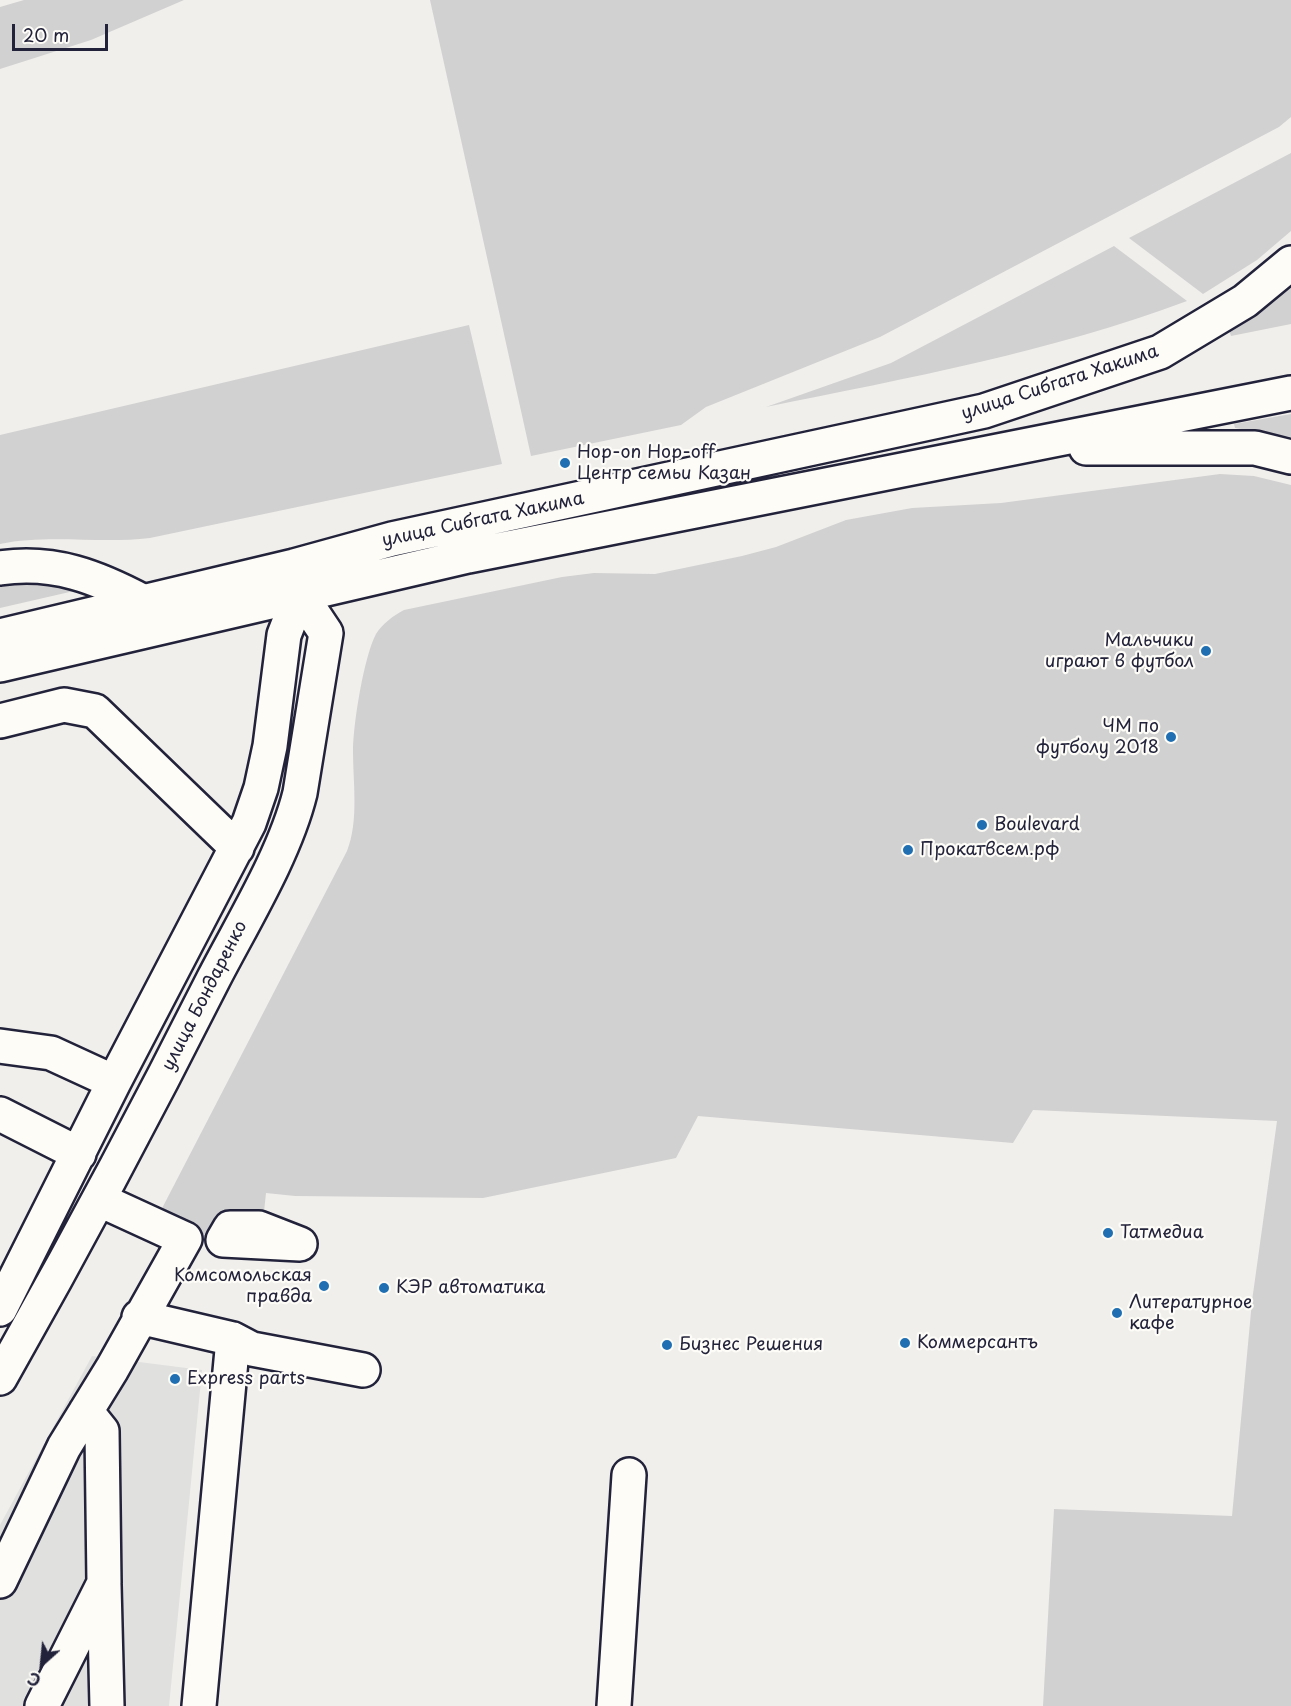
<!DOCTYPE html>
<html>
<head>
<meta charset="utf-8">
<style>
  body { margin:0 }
  #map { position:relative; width:1291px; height:1706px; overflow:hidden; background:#f0efec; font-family:"Playpen Sans",sans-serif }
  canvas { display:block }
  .north { position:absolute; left:12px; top:1634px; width:60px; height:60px; -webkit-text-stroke:4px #fdfcf7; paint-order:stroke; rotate:207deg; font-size:16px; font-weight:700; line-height:24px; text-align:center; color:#22223b }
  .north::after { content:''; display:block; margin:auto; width:21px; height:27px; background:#22223b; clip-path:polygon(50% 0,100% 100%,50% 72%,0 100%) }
  .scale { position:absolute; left:12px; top:24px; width:96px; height:27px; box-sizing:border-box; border:3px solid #22223b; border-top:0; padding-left:8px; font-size:18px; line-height:21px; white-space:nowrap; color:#22223b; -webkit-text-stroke:4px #fdfcf7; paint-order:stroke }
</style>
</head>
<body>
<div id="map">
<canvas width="1291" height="1706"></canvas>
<div class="north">С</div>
<div class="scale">20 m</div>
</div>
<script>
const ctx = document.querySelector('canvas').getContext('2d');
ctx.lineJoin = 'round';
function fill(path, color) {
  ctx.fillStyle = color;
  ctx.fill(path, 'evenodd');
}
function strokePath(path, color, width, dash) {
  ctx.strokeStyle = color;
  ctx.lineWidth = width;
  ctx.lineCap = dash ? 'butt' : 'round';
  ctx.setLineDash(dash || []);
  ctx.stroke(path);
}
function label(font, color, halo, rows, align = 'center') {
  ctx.font = font + ' "Playpen Sans",sans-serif';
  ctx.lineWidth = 4.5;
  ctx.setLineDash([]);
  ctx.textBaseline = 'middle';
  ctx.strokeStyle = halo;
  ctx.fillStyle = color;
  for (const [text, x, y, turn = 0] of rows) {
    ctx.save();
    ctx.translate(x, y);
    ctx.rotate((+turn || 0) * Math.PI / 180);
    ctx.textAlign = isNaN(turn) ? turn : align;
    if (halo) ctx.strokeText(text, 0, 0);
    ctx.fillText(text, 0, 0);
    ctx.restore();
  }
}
const built = new Path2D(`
  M92,1356L202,1370L169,1706H0V1525Z`);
const green = new Path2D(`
  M24,0H184L91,40L0,69V7Z
  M430,0H1291V117L1279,127L880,337L706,407L681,425L531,456Z
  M1291,153V231L1257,260L1203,294L1129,238Z
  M1114,246L1187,301C1051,352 908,378 766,407L891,363Z
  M1291,288V324L1231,336L1229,330Z
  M469,325L502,464L150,538C100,544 48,534 0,544V435Z
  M1291,414V437L1235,428L1234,424Z
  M1220,474L1254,476L1291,485V1706H1043L1054,1509L1232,1516L1252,1301L1277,1121L1033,1110L1013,1143L698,1116L676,1158L483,1198L295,1196L266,1193L263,1221L200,1235L157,1218L347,851C359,821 353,783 353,751C353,725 364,656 376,634C383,623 393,616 404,610L562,577L594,573L655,574L742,556L776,547L846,520L912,508L1001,503Z
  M25,581L87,588L0,608V583Z`);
const minor = new Path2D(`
  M0,568C54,560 97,577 144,602
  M0,721L64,705L95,711L237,848
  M0,1046L51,1053L114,1082
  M0,1114L79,1154
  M230,1228H259L300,1244L223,1240Z
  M0,1309L114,1082L249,823L261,788L270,746L284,635L300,594
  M139,1317L233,1339L252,1349L363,1370
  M0,1378C75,1246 146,1113 214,978C243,922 285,854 300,793L326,633L300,594L294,569
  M0,1581L64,1447L112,1369L185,1239L100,1200
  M104,1585L107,1706
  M42,1706L104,1583L102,1431L86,1411
  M199,1706L233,1339
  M614,1706L629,1475`);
const major = new Path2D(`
  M1086,448H1255L1291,457
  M0,636L294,566L392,539L984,411L1160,352L1245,301L1291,263
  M0,665L468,556L1291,393`);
const markers = [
  [565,463,6,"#1f6fb2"],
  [1206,651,6,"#1f6fb2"],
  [1171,737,6,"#1f6fb2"],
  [982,825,6,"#1f6fb2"],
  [908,850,6,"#1f6fb2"],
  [1108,1233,6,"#1f6fb2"],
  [324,1286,6,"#1f6fb2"],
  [384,1288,6,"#1f6fb2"],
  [1117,1313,6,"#1f6fb2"],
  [905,1343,6,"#1f6fb2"],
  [667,1345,6,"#1f6fb2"],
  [175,1379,6,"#1f6fb2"]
];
const streetNames = [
  ["улица Сибгата Хакима",1060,383,-18],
  ["улица Сибгата Хакима",483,520,-12],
  ["улица Бондаренко",205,996,-63]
];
const poiNames = [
  ["Hop-on Hop-off",577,453],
  ["Центр семьи Казан",577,474],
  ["Мальчики",1194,641,"right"],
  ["играют в футбол",1194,662,"right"],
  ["ЧМ по",1159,727,"right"],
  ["футболу 2018",1159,748,"right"],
  ["Boulevard",994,825],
  ["Прокатвсем.рф",920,850],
  ["Татмедиа",1120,1233],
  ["Комсомольская",312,1276,"right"],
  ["правда",312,1297,"right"],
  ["КЭР автоматика",396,1288],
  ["Литературное",1129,1303],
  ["кафе",1129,1324],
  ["Коммерсантъ",917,1343],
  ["Бизнес Решения",679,1345],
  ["Express parts",187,1379]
];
fill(built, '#e0e0df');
fill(green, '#d2d1d1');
strokePath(minor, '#22223b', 38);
strokePath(major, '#22223b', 38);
strokePath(minor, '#fdfcf7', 33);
strokePath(major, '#fdfcf7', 33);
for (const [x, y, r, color] of markers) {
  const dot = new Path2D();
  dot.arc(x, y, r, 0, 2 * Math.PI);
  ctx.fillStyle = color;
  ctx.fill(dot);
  strokePath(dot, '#fdfcf7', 2);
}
label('18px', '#22223b', '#fdfcf7', streetNames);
label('18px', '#22223b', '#fdfcf7', poiNames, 'left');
</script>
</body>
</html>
